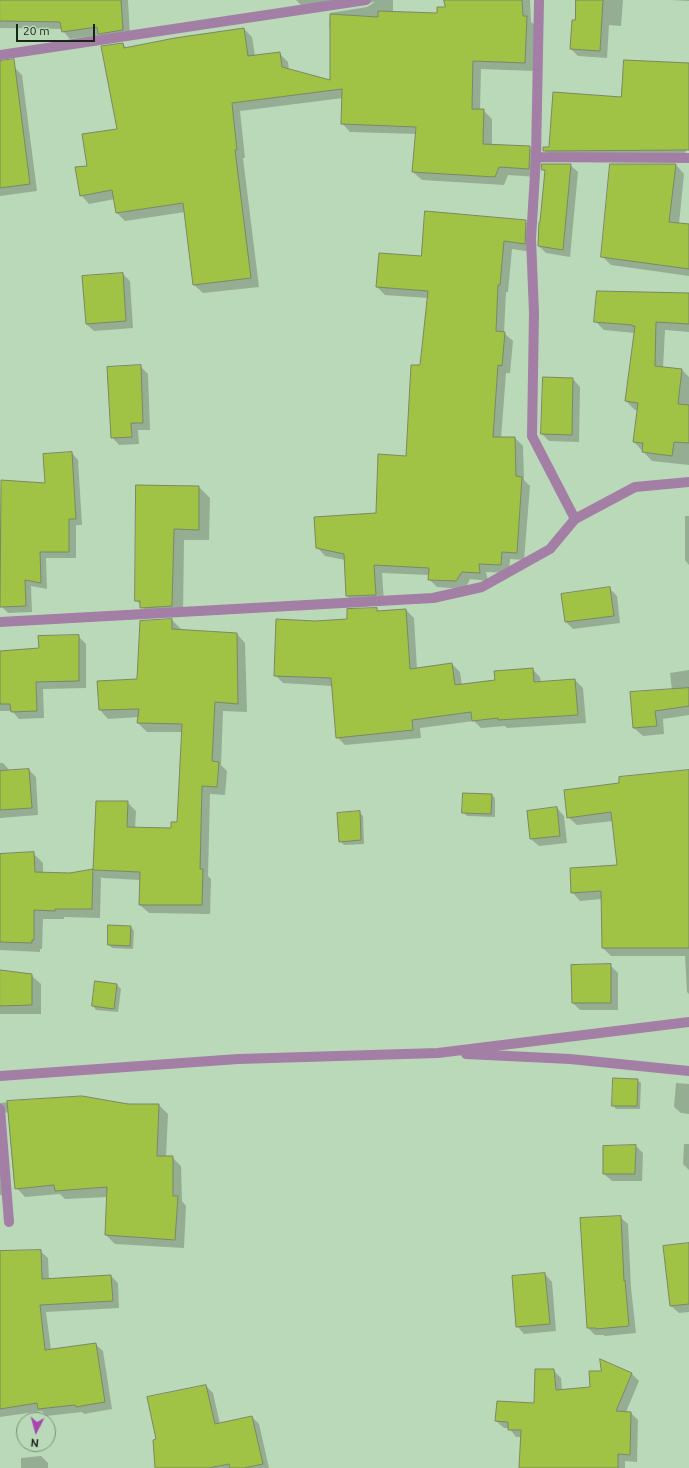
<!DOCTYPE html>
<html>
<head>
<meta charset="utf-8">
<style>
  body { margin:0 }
  #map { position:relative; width:689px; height:1468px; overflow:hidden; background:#bad9b8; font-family:Ubuntu,sans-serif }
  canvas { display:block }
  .north { position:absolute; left:16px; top:1412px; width:40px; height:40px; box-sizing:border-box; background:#bad9b8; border:1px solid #7a9178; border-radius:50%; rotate:186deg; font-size:11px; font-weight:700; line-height:16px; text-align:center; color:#192418 }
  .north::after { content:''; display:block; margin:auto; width:14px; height:18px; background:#a647b1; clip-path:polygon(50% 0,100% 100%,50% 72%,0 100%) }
  .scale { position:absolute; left:16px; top:24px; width:79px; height:18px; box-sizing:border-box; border:2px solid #192418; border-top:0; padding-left:5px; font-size:12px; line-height:14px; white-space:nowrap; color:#192418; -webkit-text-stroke:3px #bad9b8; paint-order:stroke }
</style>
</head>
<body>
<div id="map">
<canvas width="689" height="1468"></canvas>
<div class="north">N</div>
<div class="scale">20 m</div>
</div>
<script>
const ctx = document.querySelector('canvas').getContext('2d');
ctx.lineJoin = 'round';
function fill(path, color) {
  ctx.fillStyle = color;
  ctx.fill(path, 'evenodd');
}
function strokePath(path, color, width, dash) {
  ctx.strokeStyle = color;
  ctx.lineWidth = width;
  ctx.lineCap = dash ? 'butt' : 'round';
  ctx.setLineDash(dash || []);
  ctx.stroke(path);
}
const shadow = new Path2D(`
  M0,0H128L130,37L107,41L101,35L70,39L63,31L62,29L0,28Z
  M296,0H393V13L438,14L446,8L445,0H530L531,22L535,25L534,71L481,69L480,110H483L492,119V145L529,147L538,156L537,177L508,175L504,185L422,180L413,172L417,134L350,132L342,123L343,98L240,111L245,158H243L259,287L203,293L194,285L185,212L125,221L117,213L115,199L89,204L81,195L88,167L118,130L123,44L127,49L244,29L252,37L255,56L279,53L288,62L289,70L331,81V30L329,28L330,13L367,7L375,2L339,7L301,5Z
  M577,0H623L621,26L609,25L607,58L578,56L571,49L576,21Z
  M670,0H689V1Z
  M689,66V121L685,158H551L544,150L550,148L622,98Z
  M15,68L22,75L37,191L0,196V70Z
  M570,165L578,172L570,257L546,253L539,246L546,172L543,169Z
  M676,165L684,174L679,224L689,225V276L611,265L602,256Z
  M525,221L533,229L532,252L512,249L508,292H506L504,333L513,341L510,373H506L501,438H515L523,446L524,480L530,486L524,560L510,559L509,573L486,572L488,581L470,579L465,589L437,587L429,579V575L382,573L384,602L355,604L347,596L345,560L325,556L317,547L377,514L406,457L421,366L428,298L385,295L377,287L421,258Z
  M123,274L130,281L133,328L94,331L86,324Z
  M689,290V332L665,330L663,368L682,370L689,377V465L652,461L634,442L638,410H635L626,401L635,333L604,330L595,321L689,294Z
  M140,366L148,374L150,430H138L139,444L119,445L112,437Z
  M544,378L573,379L580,387L579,442L549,441L542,434Z
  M72,453L78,460L82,525H76V558H46L47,589L31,586L32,612L8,613L1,606L0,526L2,481L46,484Z
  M137,487H199L210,498L209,540H184L183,616L152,618L136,600Z
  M685,516H689V565L685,560Z
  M609,588L617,596L620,623L573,629L566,622L562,595Z
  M376,609L379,612L406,610L414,618L417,669L452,664L460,672L462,685L496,681L532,669L540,677L541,683L575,680L583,688L586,723L507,728L505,726L481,728L474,721L420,728L421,738L345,745L337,737L332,686L283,683L275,675L315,622L348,620Z
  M172,620L181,629V631L237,634L245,643L247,712L223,711L221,765L227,771L225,795L210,794L208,876L211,879L210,914L149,913L140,905V880L103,878L101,877L100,918L64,917V919H43L42,949H40V952L0,950V855L34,854L43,863V873L70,874L92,870L94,872L97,802H127L136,811L135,828L172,829L178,823L183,732H147L138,723L139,717L108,719L100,710L98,682L138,680Z
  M78,636L86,644V688L43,689L44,718L19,719L12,711H0V651L40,649Z
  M689,670V715L663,719L664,734L643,736L634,728L672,690L670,673Z
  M0,763H3L10,771L29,770L36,777L38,815L0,818Z
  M689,771V994L687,992L685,956H611L603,948L602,899L580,901L572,892L618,866L613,821L577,825L568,817L621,784Z
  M492,795L495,798V817L467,816L463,812Z
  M557,808L564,816L567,843L539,846L531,839Z
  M359,812L363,816L364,844L344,845L340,841Z
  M131,927L134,931L133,949L112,948L109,945Z
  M610,965L618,973V1010H580L573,1003Z
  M0,971L31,975L41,984V1014H0Z
  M95,983L117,985L121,989L118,1012L96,1010L93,1006Z
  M637,1080L641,1083L640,1109H616L613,1105Z
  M676,1083L689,1084V1114L681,1113L674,1107Z
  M34,1100L159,1105L168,1114L166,1157H172L181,1166L182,1201L186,1206L184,1248L115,1244L106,1235L108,1197L65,1199L60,1194L25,1197L14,1185L8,1112L5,1113L8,1195H0V1103Z
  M684,1144H689V1170L683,1164Z
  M636,1146L643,1153L642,1181H612L604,1174Z
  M620,1217L628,1224L631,1288L636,1333L605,1336L603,1335H595L588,1328Z
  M689,1244V1312L679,1313L671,1306Z
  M40,1251L48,1258L49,1280L111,1276L118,1283L119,1308L46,1312L51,1350L95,1344L103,1351L112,1409L84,1414L82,1412L46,1416L42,1411L0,1417V1252Z
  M545,1274L552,1282L556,1331L524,1334L517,1326Z
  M601,1361L632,1374L639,1381L626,1412L631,1413L638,1420L637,1462L625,1461V1468H520L522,1437H516L509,1428H504L496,1421L535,1404L553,1370L561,1378L562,1390L591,1388L602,1372Z
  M206,1386L213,1393L220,1424L252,1417L259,1424L269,1468H156L157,1440Z
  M41,1456L48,1463V1468H21V1458Z`);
const building = new Path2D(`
  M0,0H121L123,30L98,34L97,27L62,32L60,22L0,21Z
  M444,0H522L523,16H527L525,63L473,61L472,109H484L483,144L530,146L529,169L499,167L495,177L412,172L416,127L341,124L342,89L232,103L237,150H235L251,278L193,285L183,203L116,213L112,190L80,196L75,167L87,166L82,134L117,129L101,46L123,43L124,48L175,38L244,28L248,56L280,52L282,67L330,80V14L378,17V11L437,13V7H445Z
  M576,0H603L600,51L570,49L572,20H575Z
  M14,59L30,184L0,188V61Z
  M624,60L689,63V150L543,151V147H549L553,92L621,97Z
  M542,164H571L563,250L538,246L539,222H540L545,170H542Z
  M610,164H676L669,222L689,224V269L601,257Z
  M425,211L526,220L525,244L504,241L500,285H498L496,331L505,332L502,366L498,365L493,437H515L516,476L522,477L517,553L502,552L501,565L479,564L480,573L462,572L456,581L428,580L429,568L374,565L376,595L346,596L344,554L316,548L314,517L376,513L378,454L406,456L411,365H420L428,291L376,287L379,253L421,256Z
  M123,273L126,321L86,324L82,276Z
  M597,291L689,293V324L656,322L655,366L682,369L678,404L689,405V443L674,442L672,456L642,452L643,443L633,442L638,403L625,401L635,326H632V325L594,322Z
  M141,365L143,423H131L132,437L111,438L107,367Z
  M543,377L573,378L572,435L541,434Z
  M72,452L76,519H69V552H40L41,583L25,580L26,606L0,607L1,480L45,483L43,454Z
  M136,485L199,486V530L174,529L172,606L140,608V601H135Z
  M610,587L614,616L565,622L561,594Z
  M377,608V611L406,609L410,669L452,663L455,685L495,680L494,671L533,668L534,682L575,679L578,715L498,720V718L472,721L471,712L412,720L413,730L336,738L331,678L274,676L276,619L315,621L347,619V609Z
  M172,619V629L237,633L238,704L215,702L212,761L219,762L217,787L202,786L200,869H203L202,905H139L140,872L93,870L96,801H128L127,827L171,828V822H177L182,724L137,723L139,709L99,710L97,681L137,679L140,621Z
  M79,635V681L36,682L37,711L11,712L10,704H0V651L39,648L38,636Z
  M689,688V706L655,711L657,726L633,728L630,692Z
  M29,769L32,808L0,810V771Z
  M689,770V948H602L601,891L571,893L570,868L617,865L611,812L567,818L564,790L619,783V777Z
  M463,793L492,794L491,814L462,813Z
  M557,807L560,836L530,839L527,811Z
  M360,811L361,840L339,842L337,813Z
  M34,852L35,872L70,873L93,869L92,909H55V911L34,910V940H32V943L0,942V854Z
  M108,925L131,926L130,946L108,945Z
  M611,964V1003H572L571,965Z
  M0,970L32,974V1005L0,1006Z
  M95,981L117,984L114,1009L92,1006Z
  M613,1078L638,1079L637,1106H612Z
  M82,1096L128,1104H159L157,1156H173V1196H178L175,1240L105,1235L107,1187L55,1191L54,1185L15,1189L7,1101Z
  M636,1145L635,1174H603V1146Z
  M621,1216L624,1281L625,1280L629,1326L596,1329V1328H587L580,1218Z
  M689,1243V1304L670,1306L663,1246Z
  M41,1250L42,1279L111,1275L113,1301L40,1305L45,1350L96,1343L105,1402L76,1407L75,1405L38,1409L37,1403L0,1409V1251Z
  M545,1273L550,1324L516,1327L512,1276Z
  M600,1359L632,1373L616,1411L631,1412L630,1455L618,1454V1468H519L521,1430H508V1422L495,1421L497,1401L534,1403L535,1369H554L556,1390L590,1387L589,1371H601Z
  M206,1385L215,1424L252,1416L263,1464L244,1468H230L229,1464L208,1468H155L153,1440L156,1439L147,1397Z`);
const minor = new Path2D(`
  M539,0L536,157L531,239L534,313L532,436L575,519
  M0,55L366,0
  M536,157L689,158
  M0,622L433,598L482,587L550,549L575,519L635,487L689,482
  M466,1054L570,1059L689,1071
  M0,1076L238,1059L438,1053L689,1022
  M0,1109L9,1222`);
fill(shadow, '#0003');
fill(building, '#a0c345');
strokePath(building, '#7b8863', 1);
strokePath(minor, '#a37fa6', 10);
</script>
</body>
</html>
